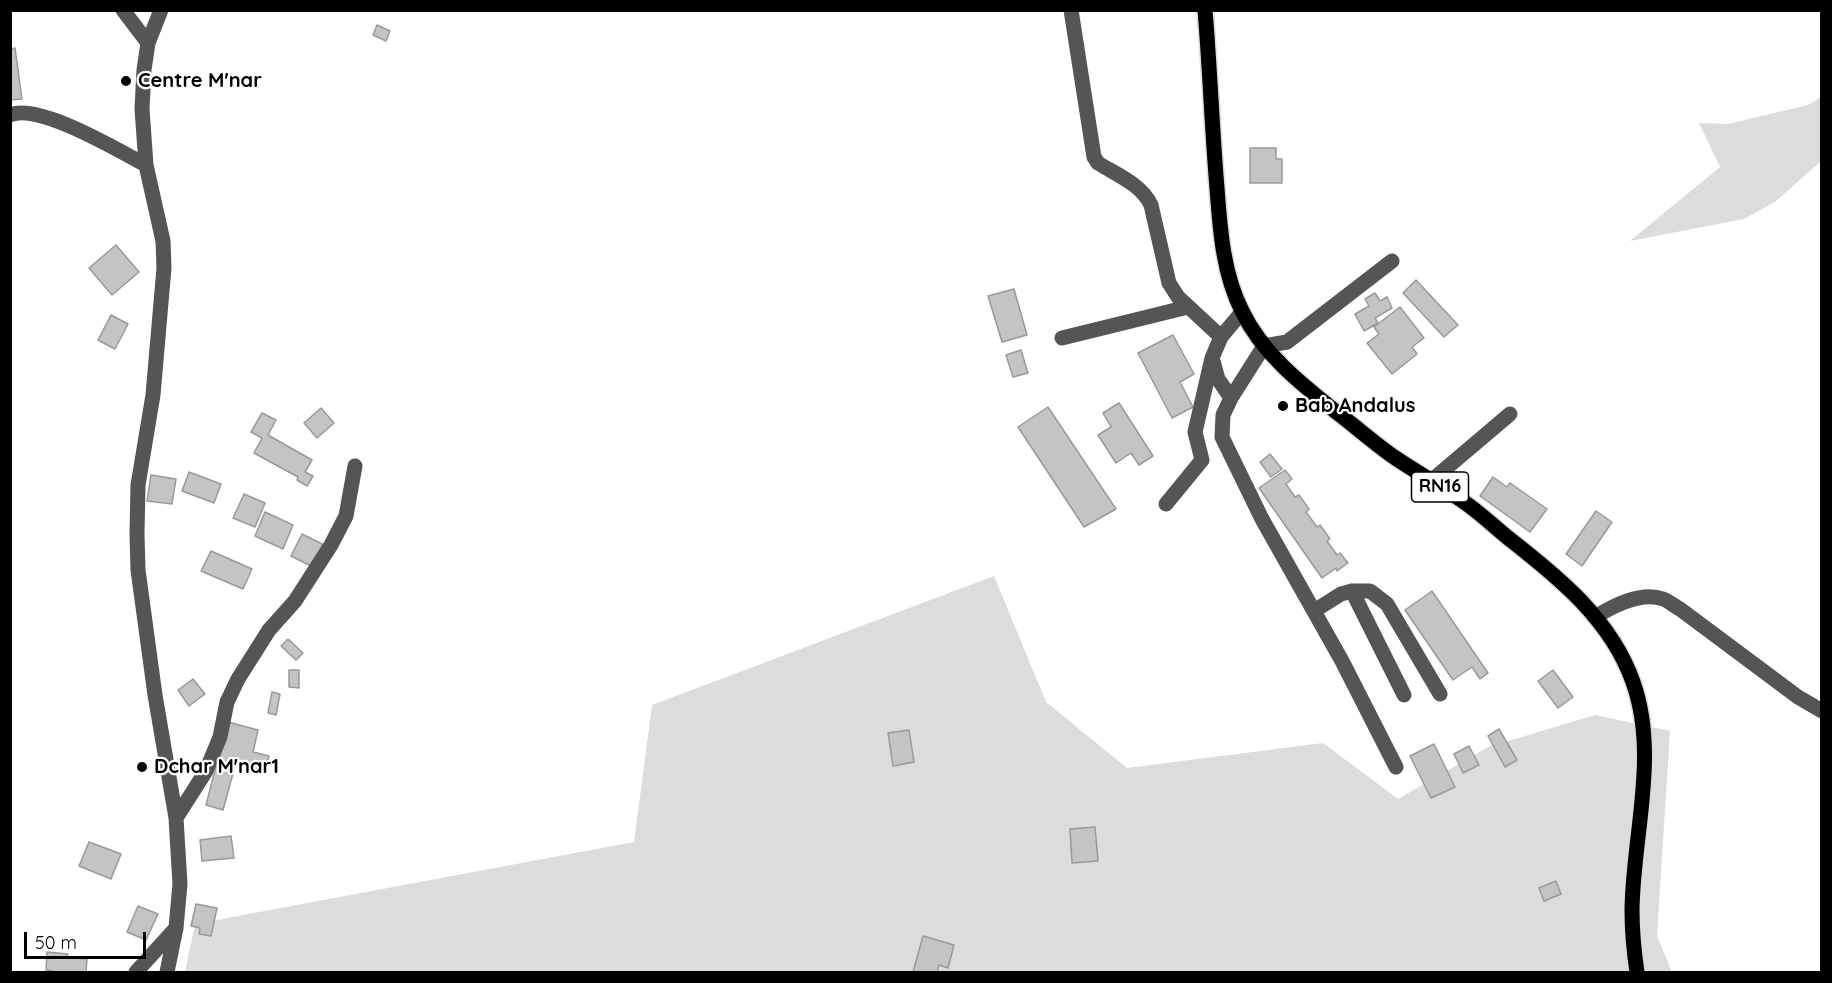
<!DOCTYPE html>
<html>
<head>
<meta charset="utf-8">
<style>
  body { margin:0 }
  #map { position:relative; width:1832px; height:983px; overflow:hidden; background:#fff; font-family:Quicksand,sans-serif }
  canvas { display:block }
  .frame { position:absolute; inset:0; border:12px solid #000; pointer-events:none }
  .scale { position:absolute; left:24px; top:932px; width:122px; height:27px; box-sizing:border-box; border:3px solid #000; border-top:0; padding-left:8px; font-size:18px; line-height:21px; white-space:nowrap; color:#000; -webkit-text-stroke:4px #fff; paint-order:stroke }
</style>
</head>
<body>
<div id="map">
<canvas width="1832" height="983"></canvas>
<div class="frame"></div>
<div class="scale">50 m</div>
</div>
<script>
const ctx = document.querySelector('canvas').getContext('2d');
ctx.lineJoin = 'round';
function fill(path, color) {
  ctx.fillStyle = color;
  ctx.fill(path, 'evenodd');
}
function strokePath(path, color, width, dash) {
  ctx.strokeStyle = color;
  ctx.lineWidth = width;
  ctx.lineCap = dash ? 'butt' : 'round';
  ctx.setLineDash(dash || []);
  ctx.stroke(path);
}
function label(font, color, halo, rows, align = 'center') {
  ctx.font = font + ' Quicksand,sans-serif';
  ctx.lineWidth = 4.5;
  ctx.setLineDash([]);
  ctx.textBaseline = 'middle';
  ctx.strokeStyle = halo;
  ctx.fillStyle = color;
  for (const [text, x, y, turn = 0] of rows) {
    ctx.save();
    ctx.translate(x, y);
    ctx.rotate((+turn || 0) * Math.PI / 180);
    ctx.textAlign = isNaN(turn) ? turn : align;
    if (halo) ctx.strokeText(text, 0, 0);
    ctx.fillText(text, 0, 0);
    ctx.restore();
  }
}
const green = new Path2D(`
  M1821,97V161L1775,202L1744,219L1630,241L1720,167L1699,123L1728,124L1808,105Z
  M994,576L1046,702L1127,768L1323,743L1398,799L1488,747L1595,715L1670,731L1657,936L1672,972H185L195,924L634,842L652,705Z`);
const building = new Path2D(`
  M377,25L390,31L386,41L373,35Z
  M15,48L22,99L10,100V49Z
  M1250,148H1276V159H1282V183H1250Z
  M116,245L139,272L112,295L89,268Z
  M1416,280L1458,325L1444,337L1403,293Z
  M1014,289L1027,335L1002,342L988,296Z
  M1375,293L1380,301L1387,297L1392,308L1375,318L1378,323L1364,331L1355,314L1369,306L1365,299Z
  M1400,307L1424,338L1412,347L1417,354L1392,374L1367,343L1379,334L1374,327Z
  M111,315L128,324L115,349L98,340Z
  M1173,335L1194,374L1180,382L1193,407L1172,418L1138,353Z
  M1021,350L1028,373L1013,377L1006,355Z
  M1119,403L1153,456L1139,465L1131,453L1116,463L1098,435L1111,427L1103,413Z
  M1048,407L1116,509L1084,527L1018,427Z
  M321,408L334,423L317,438L304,423Z
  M262,413L276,420L268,435L312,460L305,472L313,476L307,486L297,480L298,477L254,453L262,438L251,432Z
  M1270,454L1282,469L1271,477L1260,462Z
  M1285,470L1292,479L1286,484L1295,497L1299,495L1309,509L1306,512L1317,527L1320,525L1330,539L1327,541L1337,555L1340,553L1348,563L1337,571L1336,568L1322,578L1259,488Z
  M189,472L221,484L214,503L182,491Z
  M151,475L176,479L172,504L147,501Z
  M1493,477L1507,487L1510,483L1547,509L1530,532L1480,496Z
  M244,494L265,503L255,527L233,518Z
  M1596,511L1612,522L1582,566L1566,554Z
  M265,512L293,525L283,549L255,536Z
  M302,534L324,545L313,567L291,556Z
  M211,551L252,569L243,589L201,571Z
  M1432,591L1488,673L1480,679L1472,667L1453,680L1405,610Z
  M288,639L303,653L296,660L281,646Z
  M289,670H299V688L289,687Z
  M1553,670L1573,697L1558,708L1538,681Z
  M193,679L205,694L189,706L178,690Z
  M272,692L280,694L276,715L268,713Z
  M228,722L258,730L253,752L269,756L265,771L219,760Z
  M1499,729L1517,760L1505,767L1488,736Z
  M909,730L914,762L893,766L888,733Z
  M1434,744L1455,787L1431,798L1410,756Z
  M1469,746L1479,765L1463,773L1454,754Z
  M216,766L234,770L223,810L206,805Z
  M1095,827L1098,861L1072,863L1070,829Z
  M231,836L234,858L202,861L200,840Z
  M89,842L121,854L111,879L79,866Z
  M1556,881L1561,894L1544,901L1539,888Z
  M196,904L217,908L211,936L199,934L200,928L191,926Z
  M138,906L158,914L146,940L127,932Z
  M923,936L954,945L948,968L939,965L937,972H913Z
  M47,952L68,954L67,957L87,959L86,972H53V971L46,970Z`);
const minor = new Path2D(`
  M123,10L148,43
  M161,10L148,43L144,70L142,109L146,165L163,241L164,268L153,395L138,485L137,534L138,570L155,695L176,818L180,884L176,928L167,972
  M1071,10L1094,157L1098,163C1117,175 1141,184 1151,205L1169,283L1178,297L1221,337
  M10,115C38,102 119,151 146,165
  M1392,261L1287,342L1264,346L1231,398L1223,415L1222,437L1262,519L1342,661L1396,767
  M1062,338L1188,307
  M1213,361L1218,379L1231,398
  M1431,481L1510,414
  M1166,504L1202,460L1195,432L1212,358L1221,337L1242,312
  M1352,591L1404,695
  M1314,611L1341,594L1352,591H1370L1387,604L1440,694
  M1595,617C1613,606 1641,591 1663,599C1669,601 1674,606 1680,609L1798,697L1822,711
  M176,818L206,771L220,737L227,702L238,679L269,630L295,601L331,545L346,516L355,466
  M136,972L176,928`);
const major = new Path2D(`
  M1205,10C1210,70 1212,129 1217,188C1220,229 1223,274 1242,311C1262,353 1300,383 1335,411C1355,426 1374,443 1394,457C1419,474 1447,489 1471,507C1483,516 1495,527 1507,537C1557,576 1611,619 1633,682C1659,755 1633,834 1632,910C1632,931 1634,952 1637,972`);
const markers = [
  [126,81,6,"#000"],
  [1283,406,6,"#000"],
  [142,767,6,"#000"]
];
const shields = [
  [1440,487,57]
];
const shieldNames = [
  ["RN16",1440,487]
];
const poiNames = [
  ["Centre M'nar",138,81],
  ["Bab Andalus",1295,406],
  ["Dchar M'nar1",154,767]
];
fill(green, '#dcdcdc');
fill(building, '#c4c4c4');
strokePath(building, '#999', 1.5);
strokePath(major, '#dbdbdb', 18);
strokePath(minor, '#555', 15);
strokePath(major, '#000', 15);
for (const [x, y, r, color] of markers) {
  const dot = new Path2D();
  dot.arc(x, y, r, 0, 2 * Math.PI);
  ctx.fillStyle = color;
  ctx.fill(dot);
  strokePath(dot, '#fff', 2);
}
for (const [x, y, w] of shields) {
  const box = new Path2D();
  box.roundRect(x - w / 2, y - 15, w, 30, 4.5);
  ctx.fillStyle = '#fff';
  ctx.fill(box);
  strokePath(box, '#000', 1.5);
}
label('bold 18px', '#000', null, shieldNames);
label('bold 20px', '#000', '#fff', poiNames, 'left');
</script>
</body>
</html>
